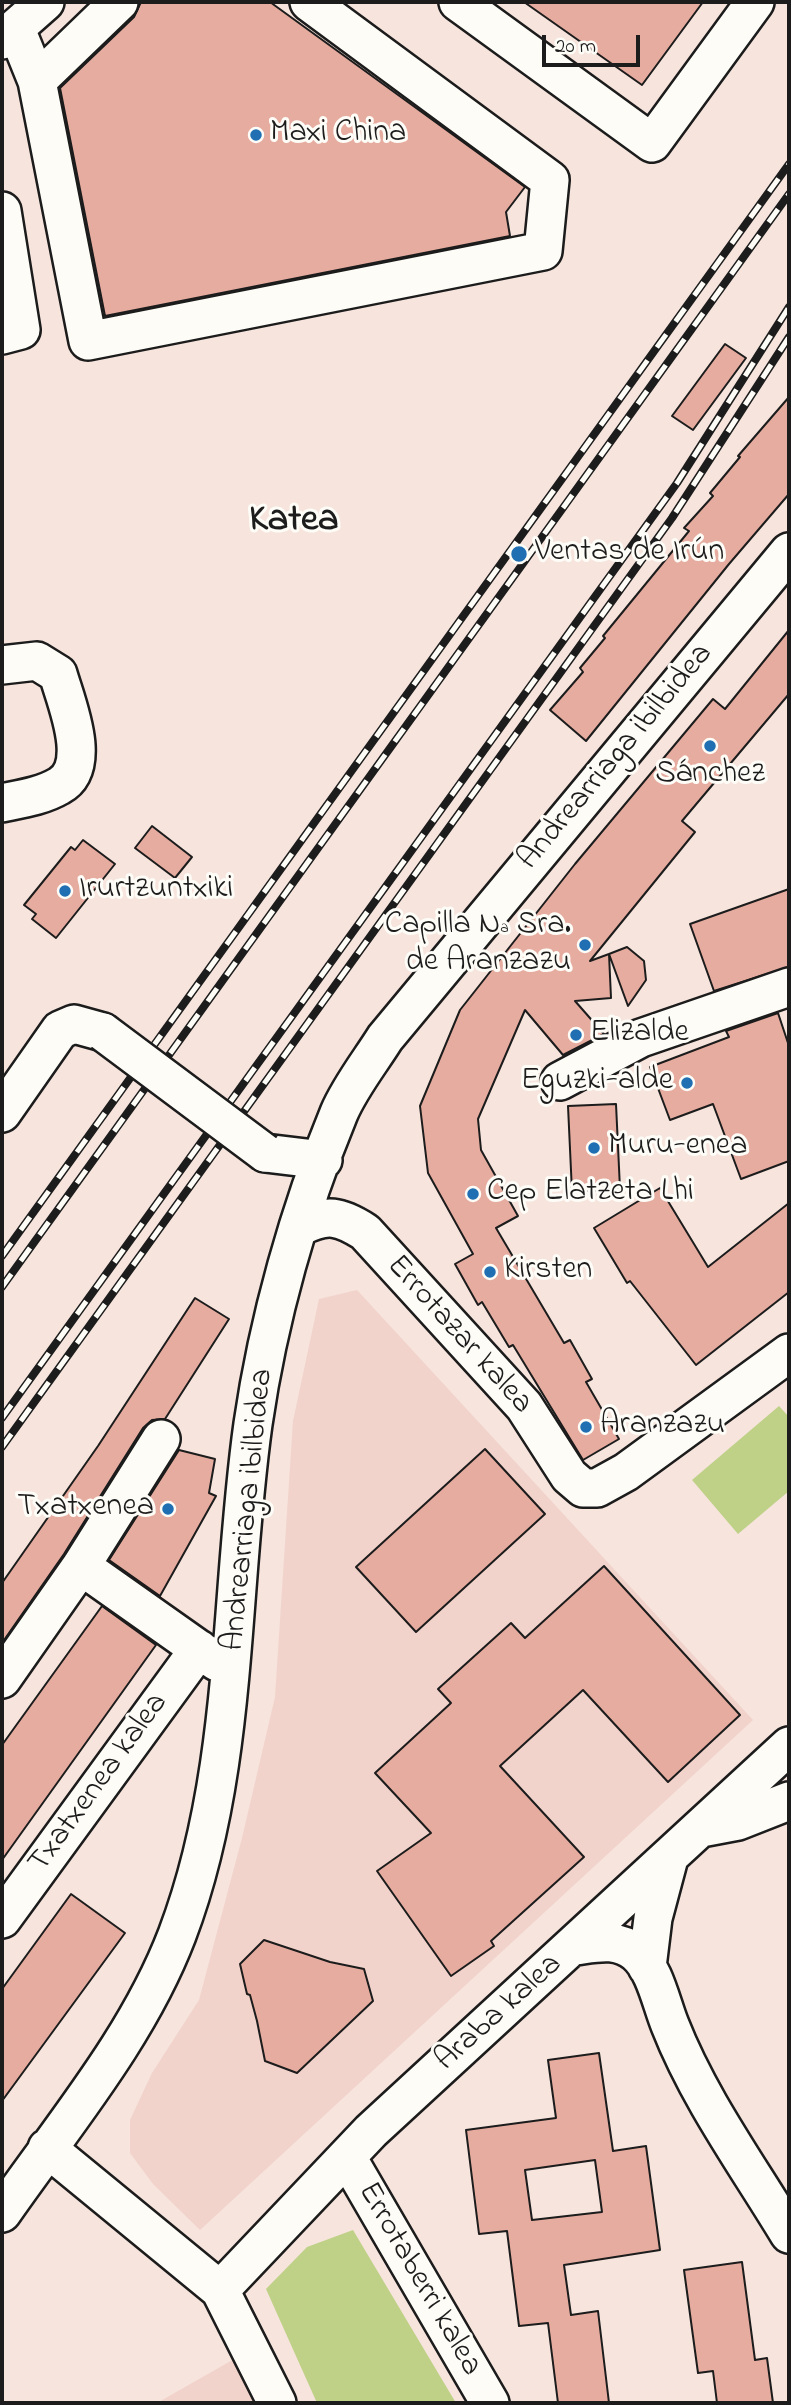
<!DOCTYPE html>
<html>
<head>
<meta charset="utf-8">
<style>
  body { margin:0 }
  #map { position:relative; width:791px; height:2405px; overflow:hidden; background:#f6e4dd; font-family:"Indie Flower",sans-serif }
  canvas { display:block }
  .frame { position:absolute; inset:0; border:4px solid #1c1c1c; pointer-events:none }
  .scale { position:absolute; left:542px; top:35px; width:98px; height:32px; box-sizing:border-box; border:4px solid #1c1c1c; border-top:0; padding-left:9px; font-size:21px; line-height:24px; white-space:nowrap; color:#1c1c1c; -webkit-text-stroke:5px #fdfcf7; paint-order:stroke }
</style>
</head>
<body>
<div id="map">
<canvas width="791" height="2405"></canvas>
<div class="frame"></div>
<div class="scale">20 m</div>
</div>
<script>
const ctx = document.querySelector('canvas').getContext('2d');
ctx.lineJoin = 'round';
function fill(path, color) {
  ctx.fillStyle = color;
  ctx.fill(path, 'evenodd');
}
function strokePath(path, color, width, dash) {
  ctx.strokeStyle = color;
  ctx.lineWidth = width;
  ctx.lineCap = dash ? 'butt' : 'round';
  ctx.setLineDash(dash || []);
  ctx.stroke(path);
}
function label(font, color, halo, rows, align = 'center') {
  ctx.font = font + ' "Indie Flower",sans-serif';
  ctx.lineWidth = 6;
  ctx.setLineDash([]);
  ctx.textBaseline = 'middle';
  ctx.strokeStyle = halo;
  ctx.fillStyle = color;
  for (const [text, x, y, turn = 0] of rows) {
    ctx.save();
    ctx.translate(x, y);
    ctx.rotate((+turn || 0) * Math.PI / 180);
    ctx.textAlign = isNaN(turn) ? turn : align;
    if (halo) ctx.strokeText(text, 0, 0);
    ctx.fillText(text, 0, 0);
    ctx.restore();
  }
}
const built = new Path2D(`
  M357,1290L753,1720L200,2230L153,2184L130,2153V2120L152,2073L199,2000L242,1838L275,1697L293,1421L319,1299Z
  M236,2358L255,2403H157Z`);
const green = new Path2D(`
  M779,1406L789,1417V1491L738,1534L692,1480Z
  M353,2230L456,2403H317L266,2289L307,2247Z`);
const building = new Path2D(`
  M141,2H270L525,187L506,212L510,236L105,316L60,88L134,17Z
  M524,2H703L642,85Z
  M725,344L746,358L693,430L672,416Z
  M789,397V494L729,564L586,741L550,710L583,672L580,668L605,638L603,636L689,531L684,528L713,496L710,493L740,457L738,456Z
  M789,630V694L682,821L695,832L590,961L609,954L611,998L575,1001L604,1034L563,1055L525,1010L478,1119L481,1150L518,1216L496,1228L564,1343L570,1340L592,1379L586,1382L619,1439L583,1460L513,1345L509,1347L482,1302L478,1305L455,1264L473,1254L428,1173L420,1106L460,1010L575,864L713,699L725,709Z
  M152,826L192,857L175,878L135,848Z
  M83,840L115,864L56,938L32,919L36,914L24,905L71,847L75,850Z
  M789,889V967L714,991L690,924Z
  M627,947L644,961L646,980L628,1006L609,954Z
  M778,1013L789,1046V1161L741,1179L713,1104L670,1120L650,1067L729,1037L726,1031Z
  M616,1104L620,1189L572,1192L568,1106Z
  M660,1188L708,1267L789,1203V1292L696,1365L630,1281L627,1283L594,1228Z
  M195,1298L229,1319L165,1419L152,1420L143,1428L64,1554L2,1643V1583L98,1446Z
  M485,1449L545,1514L416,1632L356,1567Z
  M179,1450L215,1459L209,1493L216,1496L160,1596L109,1560Z
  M604,1566L740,1715L668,1782L583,1690L500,1766L584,1857L491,1941L494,1946L451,1976L377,1871L431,1833L375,1773L451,1703L438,1689L511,1623L525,1638Z
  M102,1606L156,1645L2,1860V1745Z
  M71,1894L125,1933L2,2101V1989Z
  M264,1940L330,1962L364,1969L373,2001L297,2073L265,2061L257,2021L250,1995L247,1994L240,1964Z
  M599,2053L613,2151L646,2146L660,2250L564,2265L571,2315L598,2311L609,2403H558L548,2323L519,2326L507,2231L479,2234L466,2130L556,2118L548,2060ZM595,2160L602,2212L532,2220L525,2170Z
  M742,2262L755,2360L767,2358L773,2403H717L713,2371L698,2373L684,2270Z`);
const minor = new Path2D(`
  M458,2L652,143L755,2
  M16,29L37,81L88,341L543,251L550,180L309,2
  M2,40L45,2
  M37,81L119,2
  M2,211L21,330L2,335
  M2,665L37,661L58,674C66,702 94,767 59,786C42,796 21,799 2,803
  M560,1081L641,1038L789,987
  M2,1113L60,1030L74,1024L103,1032
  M265,1153L323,1160
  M300,1227C327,1213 340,1216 365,1232L524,1406L569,1476L583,1488H597L626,1472L789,1353
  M81,1566L217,1662
  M2,1679L81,1566L161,1439
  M701,1828L738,1821L789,1801
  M2,1919L199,1649
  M575,1946C598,1943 617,1938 636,1953C655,1969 661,2003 670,2025C699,2099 748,2166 789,2234
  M647,1967L653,1918L669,1858
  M47,2148L220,2290L277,2403
  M347,2157L490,2403
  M2,2213C64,2124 138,2037 177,1935C239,1772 229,1594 253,1424C268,1320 299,1210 339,1113C350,1087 370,1062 385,1038L789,552
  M220,2290L371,2131L789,1746`);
const rail = new Path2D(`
  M2,1256L789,164
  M2,1287L789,194
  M2,1418L677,483L789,307
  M2,1447L672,518L789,337`);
const minorBridge = new Path2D(`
  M103,1032L265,1153`);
const markers = [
  [256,135,7,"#1f6fb2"],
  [519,554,9,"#1f6fb2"],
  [710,746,7,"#1f6fb2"],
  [65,891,7,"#1f6fb2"],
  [585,945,7,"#1f6fb2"],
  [576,1035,7,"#1f6fb2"],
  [687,1083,7,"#1f6fb2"],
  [594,1148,7,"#1f6fb2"],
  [473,1194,7,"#1f6fb2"],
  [490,1272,7,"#1f6fb2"],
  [586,1427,7,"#1f6fb2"],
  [168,1509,7,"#1f6fb2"]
];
const poiNames = [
  ["Maxi China",270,135],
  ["Ventas de Irún",535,554],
  ["Sánchez",710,776,"center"],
  ["Irurtzuntxiki",79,891],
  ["Capilla Nª Sra.",571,927,"right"],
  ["de Aranzazu",571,964,"right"],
  ["Elizalde",590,1035],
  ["Eguzki-alde",673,1083,"right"],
  ["Muru-enea",608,1148],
  ["Cep Elatzeta Lhi",487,1194],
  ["Kirsten",504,1272],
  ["Aranzazu",600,1427],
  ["Txatxenea",154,1509,"right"]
];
const streetNames = [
  ["Andrearriaga ibilbidea",617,758,-50],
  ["Errotazar kalea",458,1336,48],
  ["Andrearriaga ibilbidea",250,1510,-84],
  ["Txatxenea kalea",100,1784,-54],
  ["Araba kalea",500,2014,-42],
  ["Errotaberri kalea",418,2280,60]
];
const districtNames = [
  ["Katea",294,523]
];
fill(built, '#f1d3cb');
fill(green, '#bfd187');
fill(building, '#e6aca0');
strokePath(building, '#1c1c1c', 2);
strokePath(minor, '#1c1c1c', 42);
strokePath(minor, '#fdfcf7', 37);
strokePath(rail, '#1c1c1c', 8);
strokePath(rail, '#fdfcf7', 5, [16]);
strokePath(minorBridge, '#1c1c1c', 42, []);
strokePath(minorBridge, '#fdfcf7', 37);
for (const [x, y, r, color] of markers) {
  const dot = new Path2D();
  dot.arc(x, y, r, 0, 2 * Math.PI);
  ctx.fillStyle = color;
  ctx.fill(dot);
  strokePath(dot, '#fdfcf7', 2.5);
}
label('32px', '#1c1c1c', '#fdfcf7', poiNames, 'left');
label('32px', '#1c1c1c', '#fdfcf7', streetNames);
label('bold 38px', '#1c1c1c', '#fdfcf7', districtNames);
</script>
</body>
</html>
